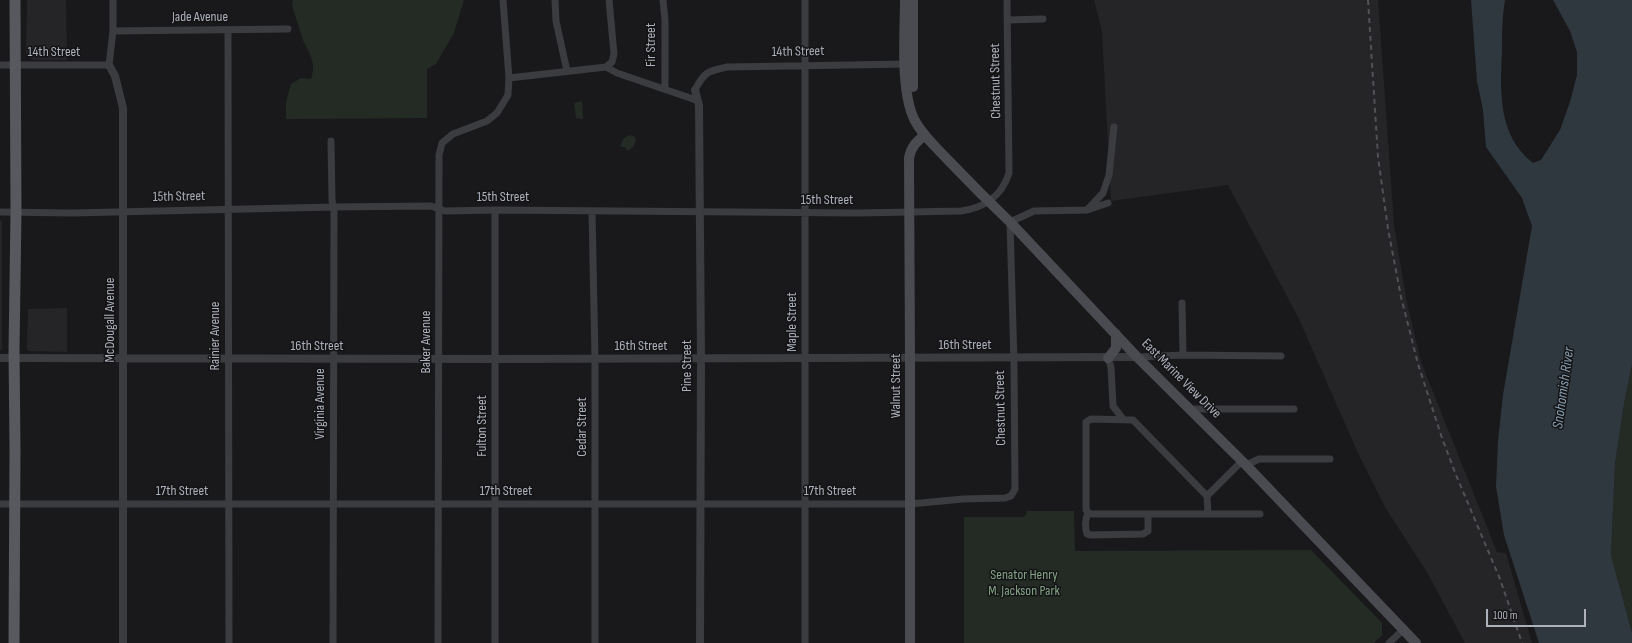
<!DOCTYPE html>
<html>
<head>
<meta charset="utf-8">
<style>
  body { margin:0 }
  #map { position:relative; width:1632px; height:643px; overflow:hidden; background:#19191b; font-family:"Sofia Sans Condensed",sans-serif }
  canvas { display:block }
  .scale { position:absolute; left:1486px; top:609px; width:100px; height:18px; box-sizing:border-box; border:2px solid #adb1ba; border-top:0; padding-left:5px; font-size:12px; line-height:14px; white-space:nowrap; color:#adb1ba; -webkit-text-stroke:3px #141416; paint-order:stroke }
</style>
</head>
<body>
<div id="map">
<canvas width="1632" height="643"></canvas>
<div class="scale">100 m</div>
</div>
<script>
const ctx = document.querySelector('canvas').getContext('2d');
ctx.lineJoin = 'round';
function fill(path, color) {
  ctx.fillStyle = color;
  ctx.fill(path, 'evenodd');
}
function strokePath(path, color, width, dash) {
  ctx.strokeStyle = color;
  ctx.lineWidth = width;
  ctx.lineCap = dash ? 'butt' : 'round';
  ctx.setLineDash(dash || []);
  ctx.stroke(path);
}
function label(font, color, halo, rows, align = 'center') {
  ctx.font = font + ' "Sofia Sans Condensed",sans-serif';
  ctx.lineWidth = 3;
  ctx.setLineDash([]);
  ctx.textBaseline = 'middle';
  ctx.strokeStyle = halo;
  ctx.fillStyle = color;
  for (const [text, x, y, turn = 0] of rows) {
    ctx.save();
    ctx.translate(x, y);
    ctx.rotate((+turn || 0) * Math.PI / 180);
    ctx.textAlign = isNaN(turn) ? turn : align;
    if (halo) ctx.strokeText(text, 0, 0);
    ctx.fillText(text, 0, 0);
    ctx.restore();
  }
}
const built = new Path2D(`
  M27,0H66L67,60H33L26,55Z
  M1094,0H1378L1394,225L1406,298L1421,362L1497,552L1506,553L1532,643H1465L1428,574L1385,507L1358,453L1299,319L1228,185L1111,201L1102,31Z
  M0,220L2,221V350H0Z
  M67,308V352L29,351L27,349L28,309Z`);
const green = new Path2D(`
  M293,0H464L454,33L436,64L427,69V118L286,119V102L291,84L301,78L311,79C317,62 309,54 303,40C300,32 298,23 295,15C294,10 291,5 293,0Z
  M582,101L583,119L576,118L574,103Z
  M630,135L635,137C637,143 633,149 627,151L626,148L620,146L624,138Z
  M1632,364V633L1611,555L1615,464L1624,404Z
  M1027,511H1074L1075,551L1311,550L1382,623V635L1374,643H964V517H1023L1026,515Z`);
const water = new Path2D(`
  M1471,0H1505C1502,18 1502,35 1502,52C1500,92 1498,136 1533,163L1541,160L1560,130L1570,102L1577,75V52L1570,31L1553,0H1632V364L1624,404L1615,464L1611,555L1632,633V643H1539L1504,535L1496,487L1498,441L1503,395L1532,226L1522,198L1486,147L1483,110L1477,81Z`);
const minor = new Path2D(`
  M555,0L556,21L567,71
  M663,0L665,20V89
  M805,0V643
  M1008,20L1043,19
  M228,30L229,643
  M113,31L288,29
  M0,65H109L113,31V0
  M606,67L612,62L614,54L609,0
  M509,78L606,67L617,73L696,100
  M695,90C704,72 708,71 727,67L908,64
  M331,141L332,200L334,212L333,643
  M1088,209L1103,193L1109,175L1114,127
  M495,210V643
  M592,211L595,359V643
  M0,212L71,213L333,207L431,206L445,211L495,210L858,213L961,211C984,208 1002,196 1009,173L1007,0
  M1182,303L1183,355
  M1137,357L1183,355L1281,356
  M1108,358L1111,367L1113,406L1123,419
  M1191,409H1294
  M1246,465L1259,459H1330
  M1207,496L1133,420L1091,419L1086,422V510L1090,514H1208L1207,496L1242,461
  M0,504H910L963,499L1005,498L1011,496L1015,489L1014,363L1010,222L1034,211L1087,210L1108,203
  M1088,513C1085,519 1085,528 1087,534L1091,535L1143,534L1148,531V514
  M1208,514H1260
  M438,643L439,155L442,143L453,134L487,121L497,113L508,95L509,78L503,0
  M1389,643L1404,629`);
const tertiary = new Path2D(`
  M109,65L115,76L123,108V643
  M695,90L699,105L701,359L700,643
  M0,358L495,359L1137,357`);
const secondary = new Path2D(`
  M905,0C905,33 900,89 914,119C922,135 937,148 949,161C969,182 989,202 1010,222L1137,357L1246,465L1416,643
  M913,87V0
  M1108,358L1116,348V334
  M910,643V358L909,158C911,147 916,142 925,135`);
const primary = new Path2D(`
  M14,643L15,450L14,350L16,212L15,0`);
const rail = new Path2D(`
  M1368,0L1378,157L1388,229L1401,297L1418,364L1442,438L1456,475L1500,579L1522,643`);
const streetNames = [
  ["Jade Avenue",200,17],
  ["Fir Street",651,45,-90],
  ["14th Street",54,52],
  ["14th Street",798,52,-1],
  ["Chestnut Street",996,81,-91],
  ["15th Street",179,197,-1],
  ["15th Street",503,197],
  ["15th Street",827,200],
  ["McDougall Avenue",110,320,-90],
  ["Maple Street",792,322,-90],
  ["Rainier Avenue",215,336,-90],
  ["Baker Avenue",426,342,-90],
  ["16th Street",965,345],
  ["16th Street",317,346],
  ["16th Street",641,346],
  ["Pine Street",687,366,-90],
  ["East Marine View Drive",1181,379,45],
  ["Walnut Street",896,386,-90],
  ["Virginia Avenue",320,404,-90],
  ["Chestnut Street",1001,408,-91],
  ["Fulton Street",482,426,-90],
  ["Cedar Street",582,427,-90],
  ["17th Street",182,491],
  ["17th Street",506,491],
  ["17th Street",830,491]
];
const parkNames = [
  ["Senator Henry",1024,575],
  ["M. Jackson Park",1024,591]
];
const waterNames = [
  ["Snohomish River",1564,388,-82]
];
fill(built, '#252528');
fill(green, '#232b24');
fill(water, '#30383f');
strokePath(minor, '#3a3c40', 7);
strokePath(tertiary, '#3a3c40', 8);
strokePath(secondary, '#494b50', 10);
strokePath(primary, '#57595f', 11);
strokePath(rail, '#505257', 2, [5, 4]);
label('14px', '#adb1ba', '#141416', streetNames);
label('14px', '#85a386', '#141416', parkNames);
label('italic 15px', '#879fb2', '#141416', waterNames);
</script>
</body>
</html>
